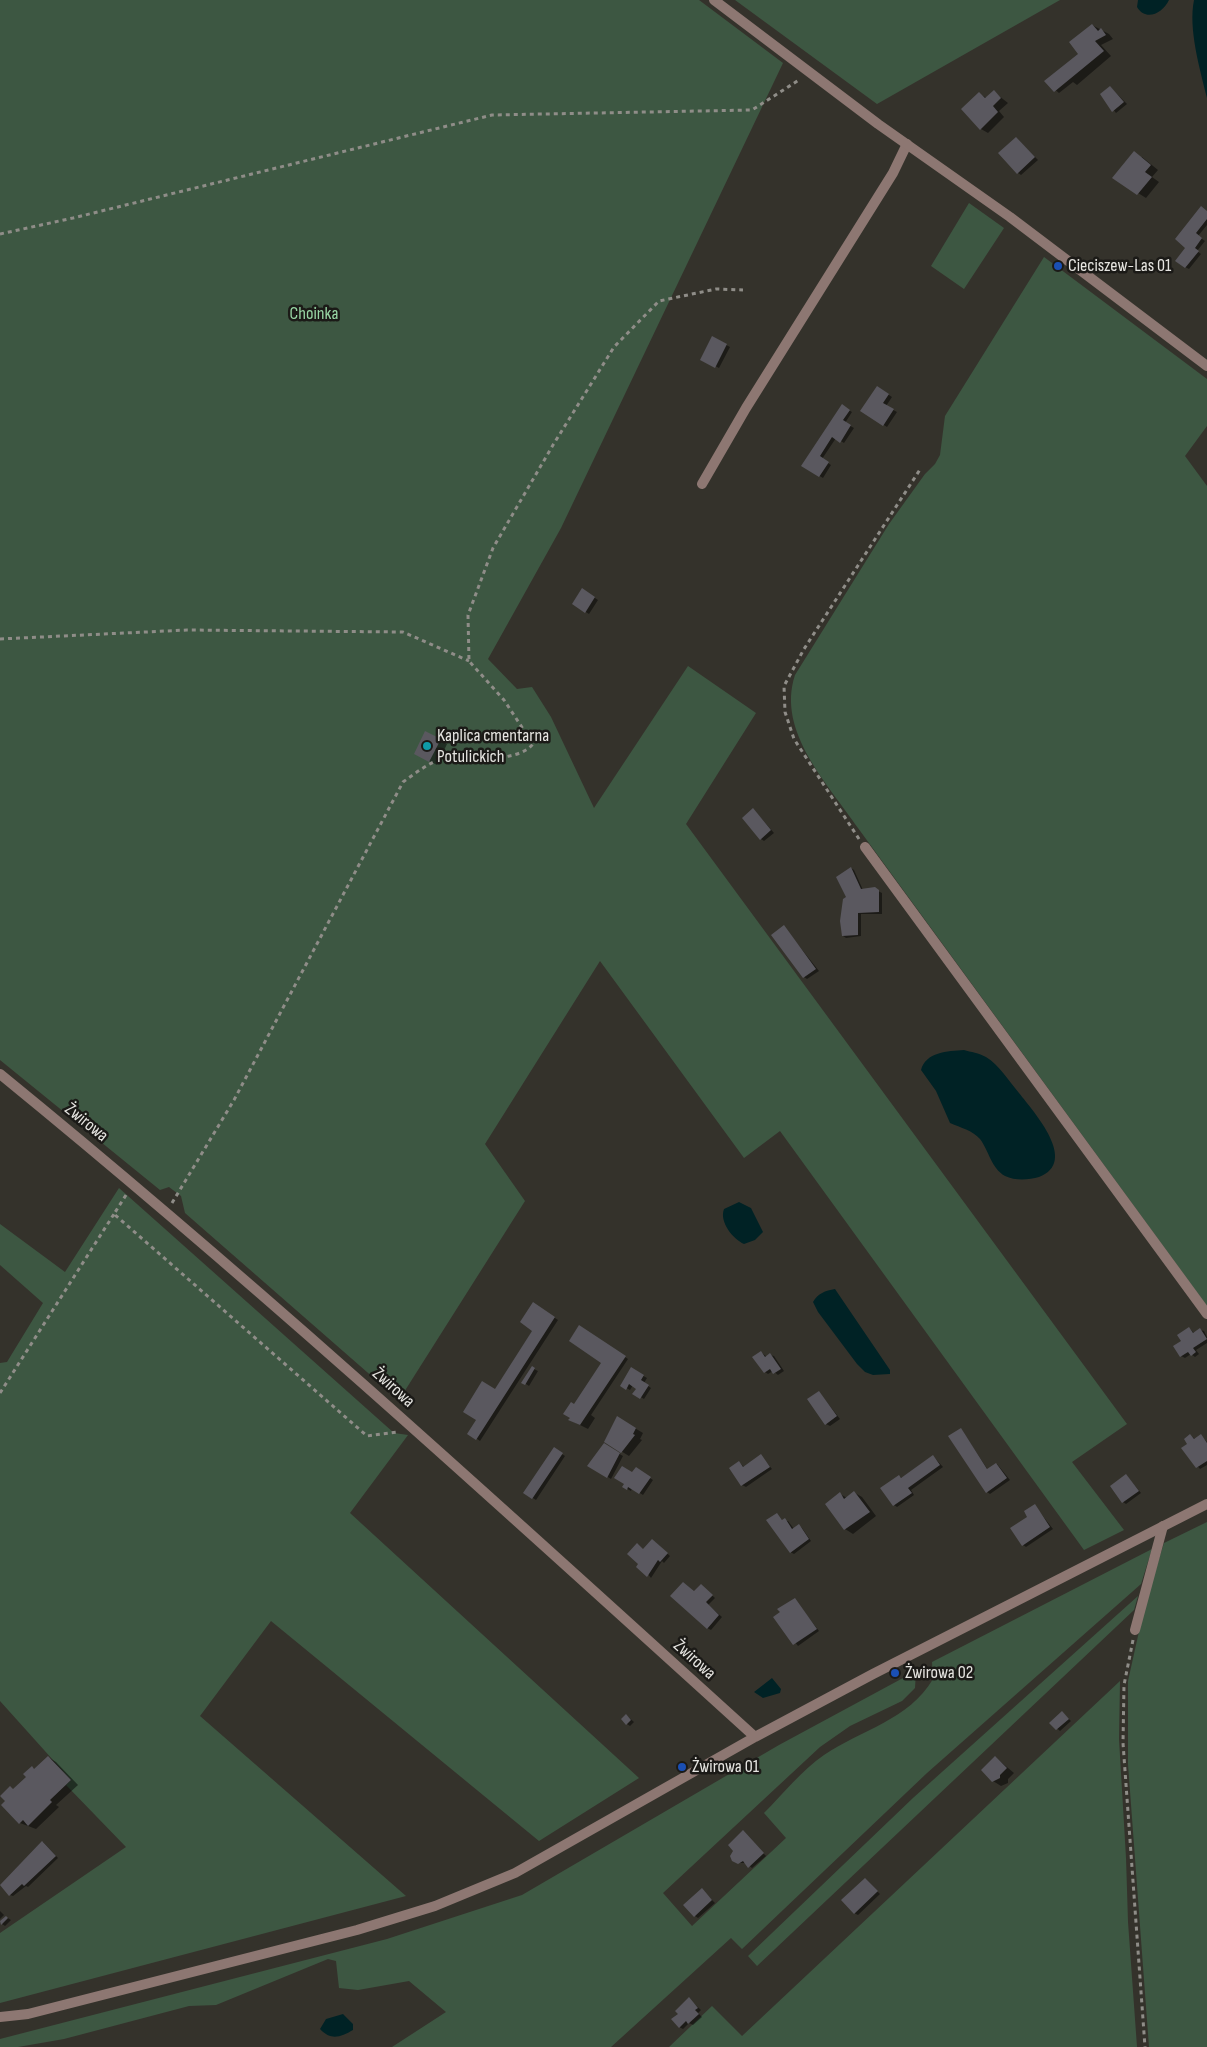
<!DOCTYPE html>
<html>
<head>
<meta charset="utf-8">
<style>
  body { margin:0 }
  canvas { display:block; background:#34322b }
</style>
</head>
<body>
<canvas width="1207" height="2047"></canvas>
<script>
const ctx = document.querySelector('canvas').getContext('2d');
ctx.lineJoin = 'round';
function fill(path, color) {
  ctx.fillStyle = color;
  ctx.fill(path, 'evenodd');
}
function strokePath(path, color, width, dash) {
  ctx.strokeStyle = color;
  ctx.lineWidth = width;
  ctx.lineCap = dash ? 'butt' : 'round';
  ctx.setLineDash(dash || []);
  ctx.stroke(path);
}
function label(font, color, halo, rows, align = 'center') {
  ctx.font = font + ' "Sofia Sans Condensed",sans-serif';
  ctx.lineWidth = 5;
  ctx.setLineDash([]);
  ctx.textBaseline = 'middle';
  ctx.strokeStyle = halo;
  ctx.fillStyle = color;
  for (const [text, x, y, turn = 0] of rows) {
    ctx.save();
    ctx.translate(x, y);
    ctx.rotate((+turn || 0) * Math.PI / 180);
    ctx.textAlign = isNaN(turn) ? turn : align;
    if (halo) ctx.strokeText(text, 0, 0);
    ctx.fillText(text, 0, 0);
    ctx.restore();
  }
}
const green = new Path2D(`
  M0,0H699L783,63L561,528L488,659L517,689L532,687L551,717L594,808L688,666L756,713L686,824L1127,1424L1072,1462L1124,1530L1084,1550L780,1131L744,1158L600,961L485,1144L525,1201L399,1400L185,1213L181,1196L169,1187L160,1190L0,1060Z
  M735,0H1060L877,104Z
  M969,203L1004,228L964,289L931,266Z
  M1044,257L1207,379V426L1185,456L1207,486V1306L858,828C829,785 776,732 795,675L889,524L925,474L935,464L940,455L945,416Z
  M119,1188L394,1433L408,1435L350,1513L639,1778L539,1841L271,1621L200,1716L406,1896L0,2003V1933L126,1847L66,1785L71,1780L0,1701V1363L7,1362L43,1303L0,1265V1224L65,1272Z
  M1207,1522V2047H1149L1128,1764V1681L1146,1600L1164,1543Z
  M1152,1549L1141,1584L927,1773L742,1949L731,1938L611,2047H392L446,2012L409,1981L358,1990L339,1988L336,1961L328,1959L216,2005L189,2006L64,2039L18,2047H0V2039L387,1939L522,1895L779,1745L916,1671L915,1688L902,1701L850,1726L820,1747L663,1893L692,1926L786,1838L764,1813C783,1794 802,1770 824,1755C861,1730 909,1720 933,1679L932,1662Z
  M1138,1596L1134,1610L757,1966L748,1956L913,1798Z
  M1120,1681L1119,1739L1126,1858L1128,1922L1137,2047H669L712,2006L742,2036Z`);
const water = new Path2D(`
  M1138,0H1169C1163,13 1146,22 1137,7Z
  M1194,0H1207V98C1200,69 1188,29 1194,0Z
  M964,1050C971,1052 979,1053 986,1057C999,1065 1009,1081 1019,1093C1034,1112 1079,1162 1039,1177C1029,1180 1015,1181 1005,1176C991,1168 989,1151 980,1139C972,1130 961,1128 950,1123L936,1091L921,1070C926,1052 947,1051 964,1050Z
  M739,1202L751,1208L763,1232L755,1240L744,1244C733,1239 719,1222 724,1209Z
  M835,1289L890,1370V1374L873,1375L865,1372L857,1364L818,1312L813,1302C818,1293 825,1291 835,1289Z
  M772,1678L781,1689L780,1693L763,1698L754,1692Z
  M343,2014L353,2024V2030C341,2037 331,2041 320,2029L326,2019Z`);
const shadow = new Path2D(`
  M1092,25L1109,34L1113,39L1101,45L1111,56L1077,85L1073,82L1059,93L1046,82L1080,54Z
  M1110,87L1127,104L1116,113L1102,95Z
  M994,92L1008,103L999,111L1004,117L988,133L981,129L979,94L987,98Z
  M1016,138L1038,160L1021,175L1018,173Z
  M1142,157L1158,170L1152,177L1159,182L1146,198L1114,178Z
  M1207,212V225L1198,236L1205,241L1197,251L1201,254L1189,269L1185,267L1187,248Z
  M713,338L730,347L719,368L702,359Z
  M877,387L892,397L886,406L897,412L887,427L862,411Z
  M842,406L852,412L845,423L854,428L844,443L836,438L822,459L831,465L823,478L803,466Z
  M583,590L598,600L589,614L573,604Z
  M440,740L447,744L437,765L423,758Z
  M754,810L774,833L764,841L761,839Z
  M851,868L854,870L863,890L878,891L882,893V914H861V936L846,938L843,936Z
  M784,927L819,971L807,979L804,977Z
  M534,1304L558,1320L480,1441L469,1433L533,1330Z
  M579,1327L628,1359L591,1415L595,1418L588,1429L570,1420L575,1405L603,1362Z
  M1189,1328L1194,1333L1200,1330L1204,1331L1207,1337V1343L1196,1350L1199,1354L1195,1357L1191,1354L1185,1358L1181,1356L1182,1341Z
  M762,1353L767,1357L770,1355L774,1356L784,1371L778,1375L773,1371L768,1374L765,1372Z
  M532,1368L538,1371L529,1386L523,1382Z
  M631,1369L647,1378L644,1383L651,1388L644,1399L634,1393L637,1388L633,1385L630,1390L621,1385Z
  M819,1392L840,1419L830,1426L826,1424Z
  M618,1418L643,1433L640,1439L642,1440L629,1456L606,1442Z
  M961,1429L988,1470L997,1464L1010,1480L990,1494L987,1492Z
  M1190,1435L1195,1439L1201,1436L1207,1442V1465L1200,1469L1183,1449L1189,1444Z
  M604,1445L623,1456L611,1479L589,1465Z
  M554,1449L565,1456L536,1500L525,1493Z
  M761,1456L772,1469L746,1487L742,1485L739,1462L744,1467Z
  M933,1456L943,1467L911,1490L914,1495L897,1507L894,1505L899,1476L902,1478Z
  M636,1469L653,1480L643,1495L632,1488L631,1491L624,1487Z
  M1126,1475L1141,1493L1126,1504L1123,1502Z
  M855,1493L862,1497L876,1516L853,1534L845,1529L826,1504L840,1494L847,1498Z
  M1035,1506L1053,1529L1026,1547L1023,1545L1029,1517Z
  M777,1514L783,1521H788L794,1529L799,1526L802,1528L811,1541L794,1554L790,1552Z
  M655,1542L670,1556L664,1563L662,1561L651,1578L640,1564L644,1550Z
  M684,1583L695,1592L704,1588L715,1598L708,1605L722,1617L711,1630L707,1628Z
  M795,1600L819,1631L798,1646L775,1617Z
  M1062,1713L1071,1721L1060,1731L1051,1723Z
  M626,1715L634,1722L630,1726L627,1724Z
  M48,1757L56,1762L78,1785L56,1805L59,1807L36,1829L20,1823L14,1790Z
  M995,1757L1014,1773L1008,1779V1783L1001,1786L993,1781Z
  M743,1832L766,1856L752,1868L746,1863H737Z
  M43,1842L58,1858L28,1887L26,1886L13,1896L10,1895Z
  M865,1879L880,1894L858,1915L854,1913Z
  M702,1890L715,1903L698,1918L695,1916Z
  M0,1911L4,1915L0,1919Z
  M6,1917L11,1920L5,1926L2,1924Z
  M689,1999L701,2010L698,2013L702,2017L693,2025L689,2023L683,2029L679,2027L680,2014Z`);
const building = new Path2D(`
  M1092,24L1098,31L1101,28L1106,35L1095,41L1104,51L1054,92L1044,81L1078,54L1069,42Z
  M1110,86L1124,102L1112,112L1100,94Z
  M994,90L1001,98L993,106L998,112L980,130L961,109L979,92L985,98Z
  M1016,137L1035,157L1017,174L998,153Z
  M1134,151L1151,165L1145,172L1152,177L1137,195L1112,178Z
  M1201,206L1207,211V219L1196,233L1202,238L1195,248L1199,251L1185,268L1175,261L1185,248L1175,239Z
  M712,336L727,344L715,368L700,360Z
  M877,386L889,394L883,403L894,409L883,426L860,411Z
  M842,404L850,410L843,420L851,425L840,443L832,437L820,456L829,462L819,477L801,466Z
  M582,588L595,597L585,613L572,604Z
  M425,731L441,739L429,762L414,754Z
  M753,808L771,830L760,840L742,818Z
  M851,867L861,889L875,887L879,890V912L858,913V935L842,936L840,921L843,899L846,897L836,877Z
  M784,925L816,969L803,978L771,935Z
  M533,1302L555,1317L476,1440L467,1434L476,1420L463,1412L482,1381L495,1389L532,1331L520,1322Z
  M579,1325L626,1356L580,1425L568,1420L570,1418L563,1414L571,1402L574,1404L601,1363L569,1341Z
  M1189,1327L1193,1333L1200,1328L1207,1339L1193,1348L1196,1352L1191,1356L1188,1352L1180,1357L1173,1346L1181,1341L1177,1335Z
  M761,1351L765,1357L770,1353L781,1369L773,1374L770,1369L764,1373L752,1357Z
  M532,1366L535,1368L525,1385L521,1383Z
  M631,1367L644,1375L641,1380L649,1385L640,1399L632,1394L636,1389L629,1384L626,1390L620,1386Z
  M819,1391L837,1416L825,1425L807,1399Z
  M617,1416L636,1428L633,1434L635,1435L621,1453L604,1442Z
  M961,1428L987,1469L996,1463L1007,1478L986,1493L948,1436Z
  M1190,1434L1194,1439L1201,1434L1207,1443V1461L1196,1468L1181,1448L1187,1444L1184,1439Z
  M604,1443L620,1453L607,1478L587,1466Z
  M554,1447L563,1453L532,1499L523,1493Z
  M761,1454L770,1467L741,1486L729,1468L739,1461L743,1467Z
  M933,1455L940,1465L908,1488L912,1493L893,1506L880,1488L899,1475L901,1478Z
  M622,1466L632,1472L636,1467L651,1477L639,1494L628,1487L627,1490L622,1487L624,1484L614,1478Z
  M1126,1474L1139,1491L1122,1503L1110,1486Z
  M854,1491L870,1512L844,1530L825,1504L840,1492L844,1499Z
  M1035,1504L1050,1527L1022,1546L1010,1528L1027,1517L1024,1511Z
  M777,1513L782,1520L785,1518L792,1529L799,1524L809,1539L790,1553L766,1520Z
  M652,1539L668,1553L660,1562L658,1560L647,1577L636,1567L638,1564L627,1554L637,1543L643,1549Z
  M683,1582L694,1591L701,1584L713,1595L706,1602L719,1615L707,1629L670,1596Z
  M795,1598L817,1629L793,1645L773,1617L780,1612L777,1609Z
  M1062,1711L1069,1719L1056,1730L1049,1723Z
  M626,1714L631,1720L626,1725L621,1719Z
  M48,1756L71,1780L50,1800L52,1802L28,1826L23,1820L19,1824L1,1805L5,1801L0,1796L10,1786L13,1789L26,1777L23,1774L32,1766L34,1769Z
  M995,1756L1007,1768L1000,1775V1778L992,1782L981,1770Z
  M743,1830L764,1853L748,1868L743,1861L738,1864L732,1861L730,1856L733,1851L728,1845Z
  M42,1841L56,1856L24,1886L22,1884L9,1896L0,1885Z
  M865,1878L878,1891L854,1914L841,1900Z
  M702,1888L712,1900L694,1917L683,1905Z
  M6,1916L8,1918L1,1925L0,1921Z
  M689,1997L698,2008L695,2010L699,2014L688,2024L686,2021L679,2028L671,2019L678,2014L675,2011Z`);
const path = new Path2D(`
  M0,234L73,218L492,115L752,110L799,80
  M0,639L187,630L403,632L469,661
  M859,839L794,739L785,712L784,686L804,649L921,468
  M126,1195L114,1214L367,1436L397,1432
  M172,1203L234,1100L403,782C417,772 431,761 447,757C455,755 466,758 475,758C492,759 522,758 533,744L504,700L469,661L468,615L493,548L553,445L614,347L659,301L716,289L743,290
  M0,1393L114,1214
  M1133,1640L1124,1685L1123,1743L1145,2047`);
const lane = new Path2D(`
  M702,484L746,408L893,173L907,144
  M865,847L1207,1314
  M1135,1630L1163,1526`);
const street = new Path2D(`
  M714,0L878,124L1010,217L1207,366
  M0,1074C260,1286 507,1512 755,1737
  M0,2017L28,2014L357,1930L435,1906L515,1873L755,1737L873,1674L1207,1504`);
const markers = [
  [1058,266,5,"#1a4fb4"],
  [427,746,5,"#0f9aa8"],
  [895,1673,5,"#1a4fb4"],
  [682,1767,5,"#1a4fb4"]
];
const poiNames = [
  ["Cieciszew-Las 01",1068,266],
  ["Kaplica cmentarna",437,736],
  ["Potulickich",437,757],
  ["Żwirowa 02",905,1673],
  ["Żwirowa 01",692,1767]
];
const parkNames = [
  ["Choinka",314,314]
];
const streetNames = [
  ["Żwirowa",86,1123,39],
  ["Żwirowa",393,1388,42],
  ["Żwirowa",694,1660,42]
];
fill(green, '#3d5742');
fill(water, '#002225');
fill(shadow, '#0007');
fill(building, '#5a585f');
strokePath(path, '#8f8d88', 3, [4, 4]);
strokePath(lane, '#8d7772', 10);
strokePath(street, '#8d7772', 10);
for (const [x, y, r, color] of markers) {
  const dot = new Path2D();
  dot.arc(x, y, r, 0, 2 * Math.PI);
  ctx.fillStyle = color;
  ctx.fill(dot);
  strokePath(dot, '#1b1a17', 2);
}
label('18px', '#e6e5e1', '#1b1a17', poiNames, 'left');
label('18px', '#98d6a4', '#1b1a17', parkNames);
label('18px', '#e6e5e1', '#1b1a17', streetNames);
</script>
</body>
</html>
